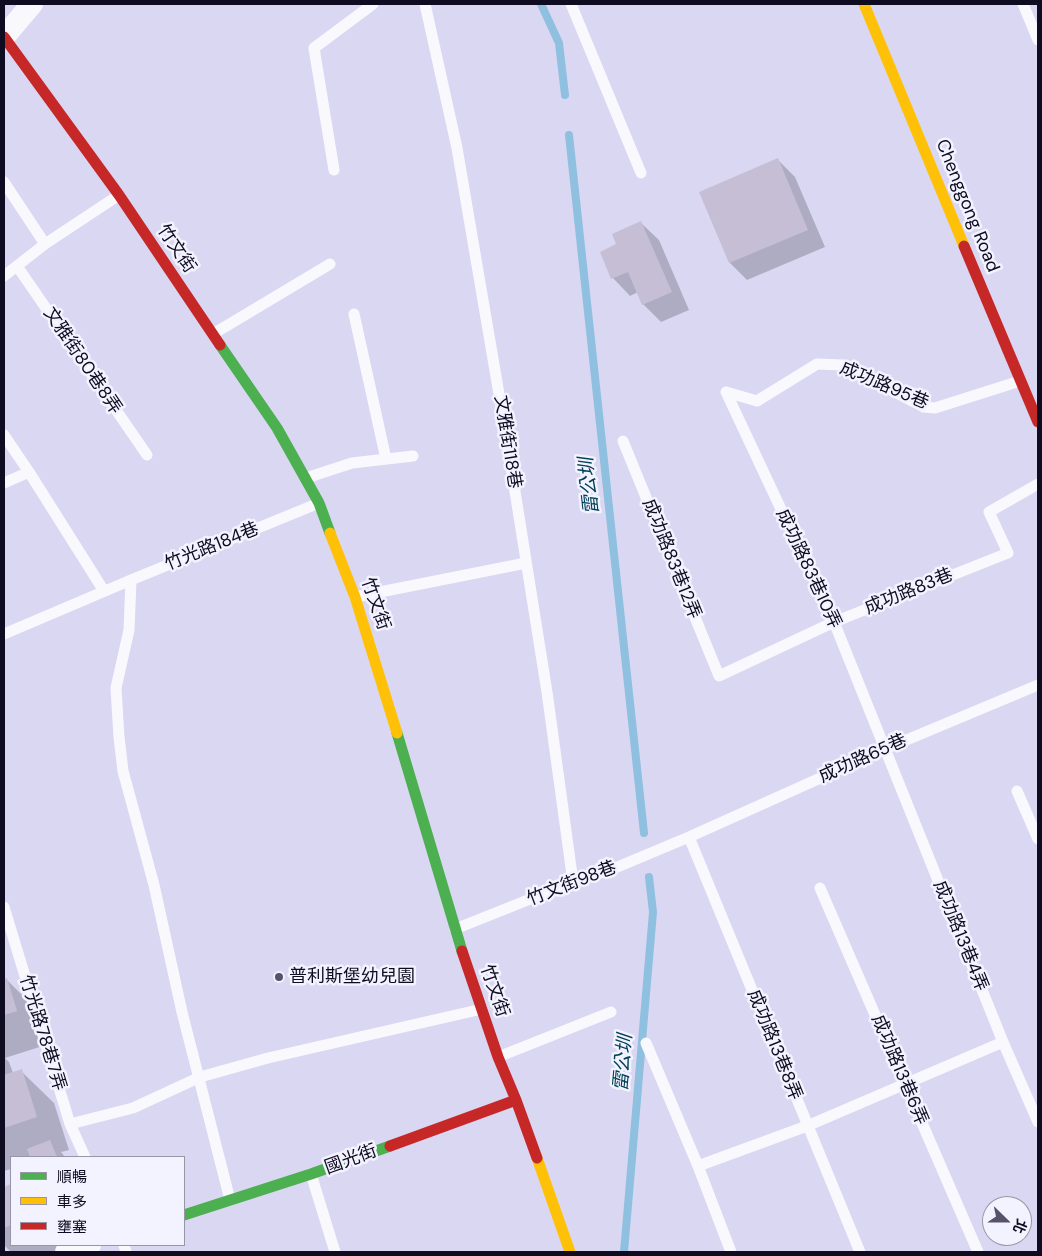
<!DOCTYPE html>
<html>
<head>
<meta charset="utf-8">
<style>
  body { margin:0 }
  #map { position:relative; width:1042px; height:1256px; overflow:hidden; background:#dad7f3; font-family:"DM Sans","Noto Sans TC",sans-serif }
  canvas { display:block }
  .frame { position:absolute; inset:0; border:5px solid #0f0b20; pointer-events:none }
  .legend { position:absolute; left:10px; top:1156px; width:175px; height:90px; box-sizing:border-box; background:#f3f2ff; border:1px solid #9896a6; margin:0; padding:6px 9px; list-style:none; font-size:15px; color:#0f0b20 }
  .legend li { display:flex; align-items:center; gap:10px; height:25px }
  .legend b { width:25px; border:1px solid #9896a6 }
  .north { position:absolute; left:982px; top:1196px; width:50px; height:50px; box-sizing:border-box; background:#f3f2ff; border:1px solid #9896a6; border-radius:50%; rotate:112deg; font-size:14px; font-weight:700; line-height:20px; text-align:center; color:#0f0b20 }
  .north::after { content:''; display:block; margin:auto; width:18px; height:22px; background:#56526a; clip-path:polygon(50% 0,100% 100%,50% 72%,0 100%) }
</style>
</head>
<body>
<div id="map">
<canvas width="1042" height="1256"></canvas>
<div class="frame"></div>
<ul class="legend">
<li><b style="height:6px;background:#4caf50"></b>順暢</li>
<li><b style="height:6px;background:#ffc107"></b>車多</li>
<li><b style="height:6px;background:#c62828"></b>壅塞</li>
</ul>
<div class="north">北</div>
</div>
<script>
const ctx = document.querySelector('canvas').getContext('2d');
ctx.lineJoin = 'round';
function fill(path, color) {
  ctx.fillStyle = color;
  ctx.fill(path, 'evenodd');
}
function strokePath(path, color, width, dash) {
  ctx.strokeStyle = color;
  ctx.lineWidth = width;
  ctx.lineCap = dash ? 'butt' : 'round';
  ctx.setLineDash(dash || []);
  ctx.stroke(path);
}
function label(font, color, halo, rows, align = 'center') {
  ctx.font = font + ' "DM Sans","Noto Sans TC",sans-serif';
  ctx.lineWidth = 5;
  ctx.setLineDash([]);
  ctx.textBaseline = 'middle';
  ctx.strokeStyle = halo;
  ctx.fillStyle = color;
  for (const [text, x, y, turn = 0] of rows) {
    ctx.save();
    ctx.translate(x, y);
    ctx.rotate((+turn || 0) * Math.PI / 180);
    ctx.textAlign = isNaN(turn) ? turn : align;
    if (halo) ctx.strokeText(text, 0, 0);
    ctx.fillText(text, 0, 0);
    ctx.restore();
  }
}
const shadow = new Path2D(`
  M778,160L795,177L825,247L747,280L730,263Z
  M641,223L659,240L689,310L661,322L643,304L638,292L630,296L613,278L618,245Z
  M6,979L39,1012L49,1044L5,1058L9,1062L13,1073L21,1071L54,1103L69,1150L61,1152L65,1157H11V1169L4,1171V980Z
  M11,1185V1245H75L57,1252H11L4,1245V1188Z`);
const stream = new Path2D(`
  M541,4L559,43L565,95
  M569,135L644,833
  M624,1252L653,912L649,877`);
const building = new Path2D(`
  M778,158L808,230L729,263L699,192Z
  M641,221L672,292L642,305L628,272L611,279L600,252L616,244L612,234Z
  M7,978L17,1011L4,1015V979Z
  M22,1069L37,1117L4,1128V1075Z
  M50,1140L57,1157H30L27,1149Z
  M11,1184V1225L4,1228V1187Z`);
const lane = new Path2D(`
  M425,4L457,148L506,435L547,692L573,882
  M571,4L641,173
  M1023,4L1038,40
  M334,170L314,48L373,4
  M4,182L45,244
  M17,266L147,455
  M4,276L45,244L119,195
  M354,314L386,459
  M213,334L330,264
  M726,392L834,622L1003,1042L1038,1122
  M726,392L757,401L817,364L843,365L924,407L935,408L1020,381
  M4,435L29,472L104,591
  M623,441L719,676L834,622L1008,553L989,512L1038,484
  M306,478L352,463L413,456
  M4,483L29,472
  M131,580L129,630L116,688L119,737L123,771L154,885L182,1012L230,1200
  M355,597L526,563
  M4,634L131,580L319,503
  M1017,791L1038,839
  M689,837L860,1252
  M820,888L978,1252
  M4,907L70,1124L85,1157
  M455,929L573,882L615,868L689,837L885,749L1038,685
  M646,1043L698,1166L731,1252
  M498,1057L611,1012
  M70,1124L133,1108L200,1077L268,1058L482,1009
  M698,1166L807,1126L1003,1042
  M311,1174L335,1252
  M124,1245L126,1252`);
const street = new Path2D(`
  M4,37L32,4
  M66,1252L90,1245`);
const fast = new Path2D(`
  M220,345L277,428L319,503L330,533
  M397,733L462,951
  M184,1215L311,1174L390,1146`);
const slow = new Path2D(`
  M864,4L964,246
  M330,533L355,597L397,733
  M537,1158L570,1252`);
const jam = new Path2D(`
  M4,37L119,195L220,345
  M964,246L1038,422
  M462,951L498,1057L516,1100L537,1158
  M390,1146L516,1100`);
const markers = [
  [279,977,5,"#56526a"]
];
const streetNames = [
  ["Chenggong Road",967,206,68],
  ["竹文街",176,249,56],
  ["文雅街80巷8弄",82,361,56],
  ["成功路95巷",884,386,23],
  ["文雅街118巷",507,442,81],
  ["竹光路184巷",212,547,-22],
  ["成功路83巷12弄",671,559,68],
  ["成功路83巷10弄",808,569,65],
  ["成功路83巷",909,592,-22],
  ["竹文街",375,604,71],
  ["成功路65巷",863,759,-24],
  ["竹文街98巷",572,884,-21],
  ["成功路13巷4弄",960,936,68],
  ["竹文街",494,991,71],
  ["竹光路78巷7弄",42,1033,73],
  ["成功路13巷8弄",774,1045,68],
  ["成功路13巷6弄",899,1070,67],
  ["國光街",351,1160,-20]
];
const poiNames = [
  ["普利斯堡幼兒園",289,977]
];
const waterNames = [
  ["雷公圳",590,486,-96],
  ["雷公圳",624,1063,-85]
];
fill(shadow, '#0003');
strokePath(stream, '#90c0df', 8);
fill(building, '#c5bed5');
strokePath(lane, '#f9f9fd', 11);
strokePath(street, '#f9f9fd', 22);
strokePath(fast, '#4caf50', 11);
strokePath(slow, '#ffc107', 11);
strokePath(jam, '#c62828', 11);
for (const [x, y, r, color] of markers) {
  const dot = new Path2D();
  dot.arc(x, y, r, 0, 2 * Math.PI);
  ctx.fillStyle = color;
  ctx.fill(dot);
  strokePath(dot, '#f3f2ff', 2);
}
label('18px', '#0f0b20', '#f3f2ff', streetNames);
label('18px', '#0f0b20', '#f3f2ff', poiNames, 'left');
label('italic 19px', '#014057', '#f3f2ff', waterNames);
</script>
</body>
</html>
